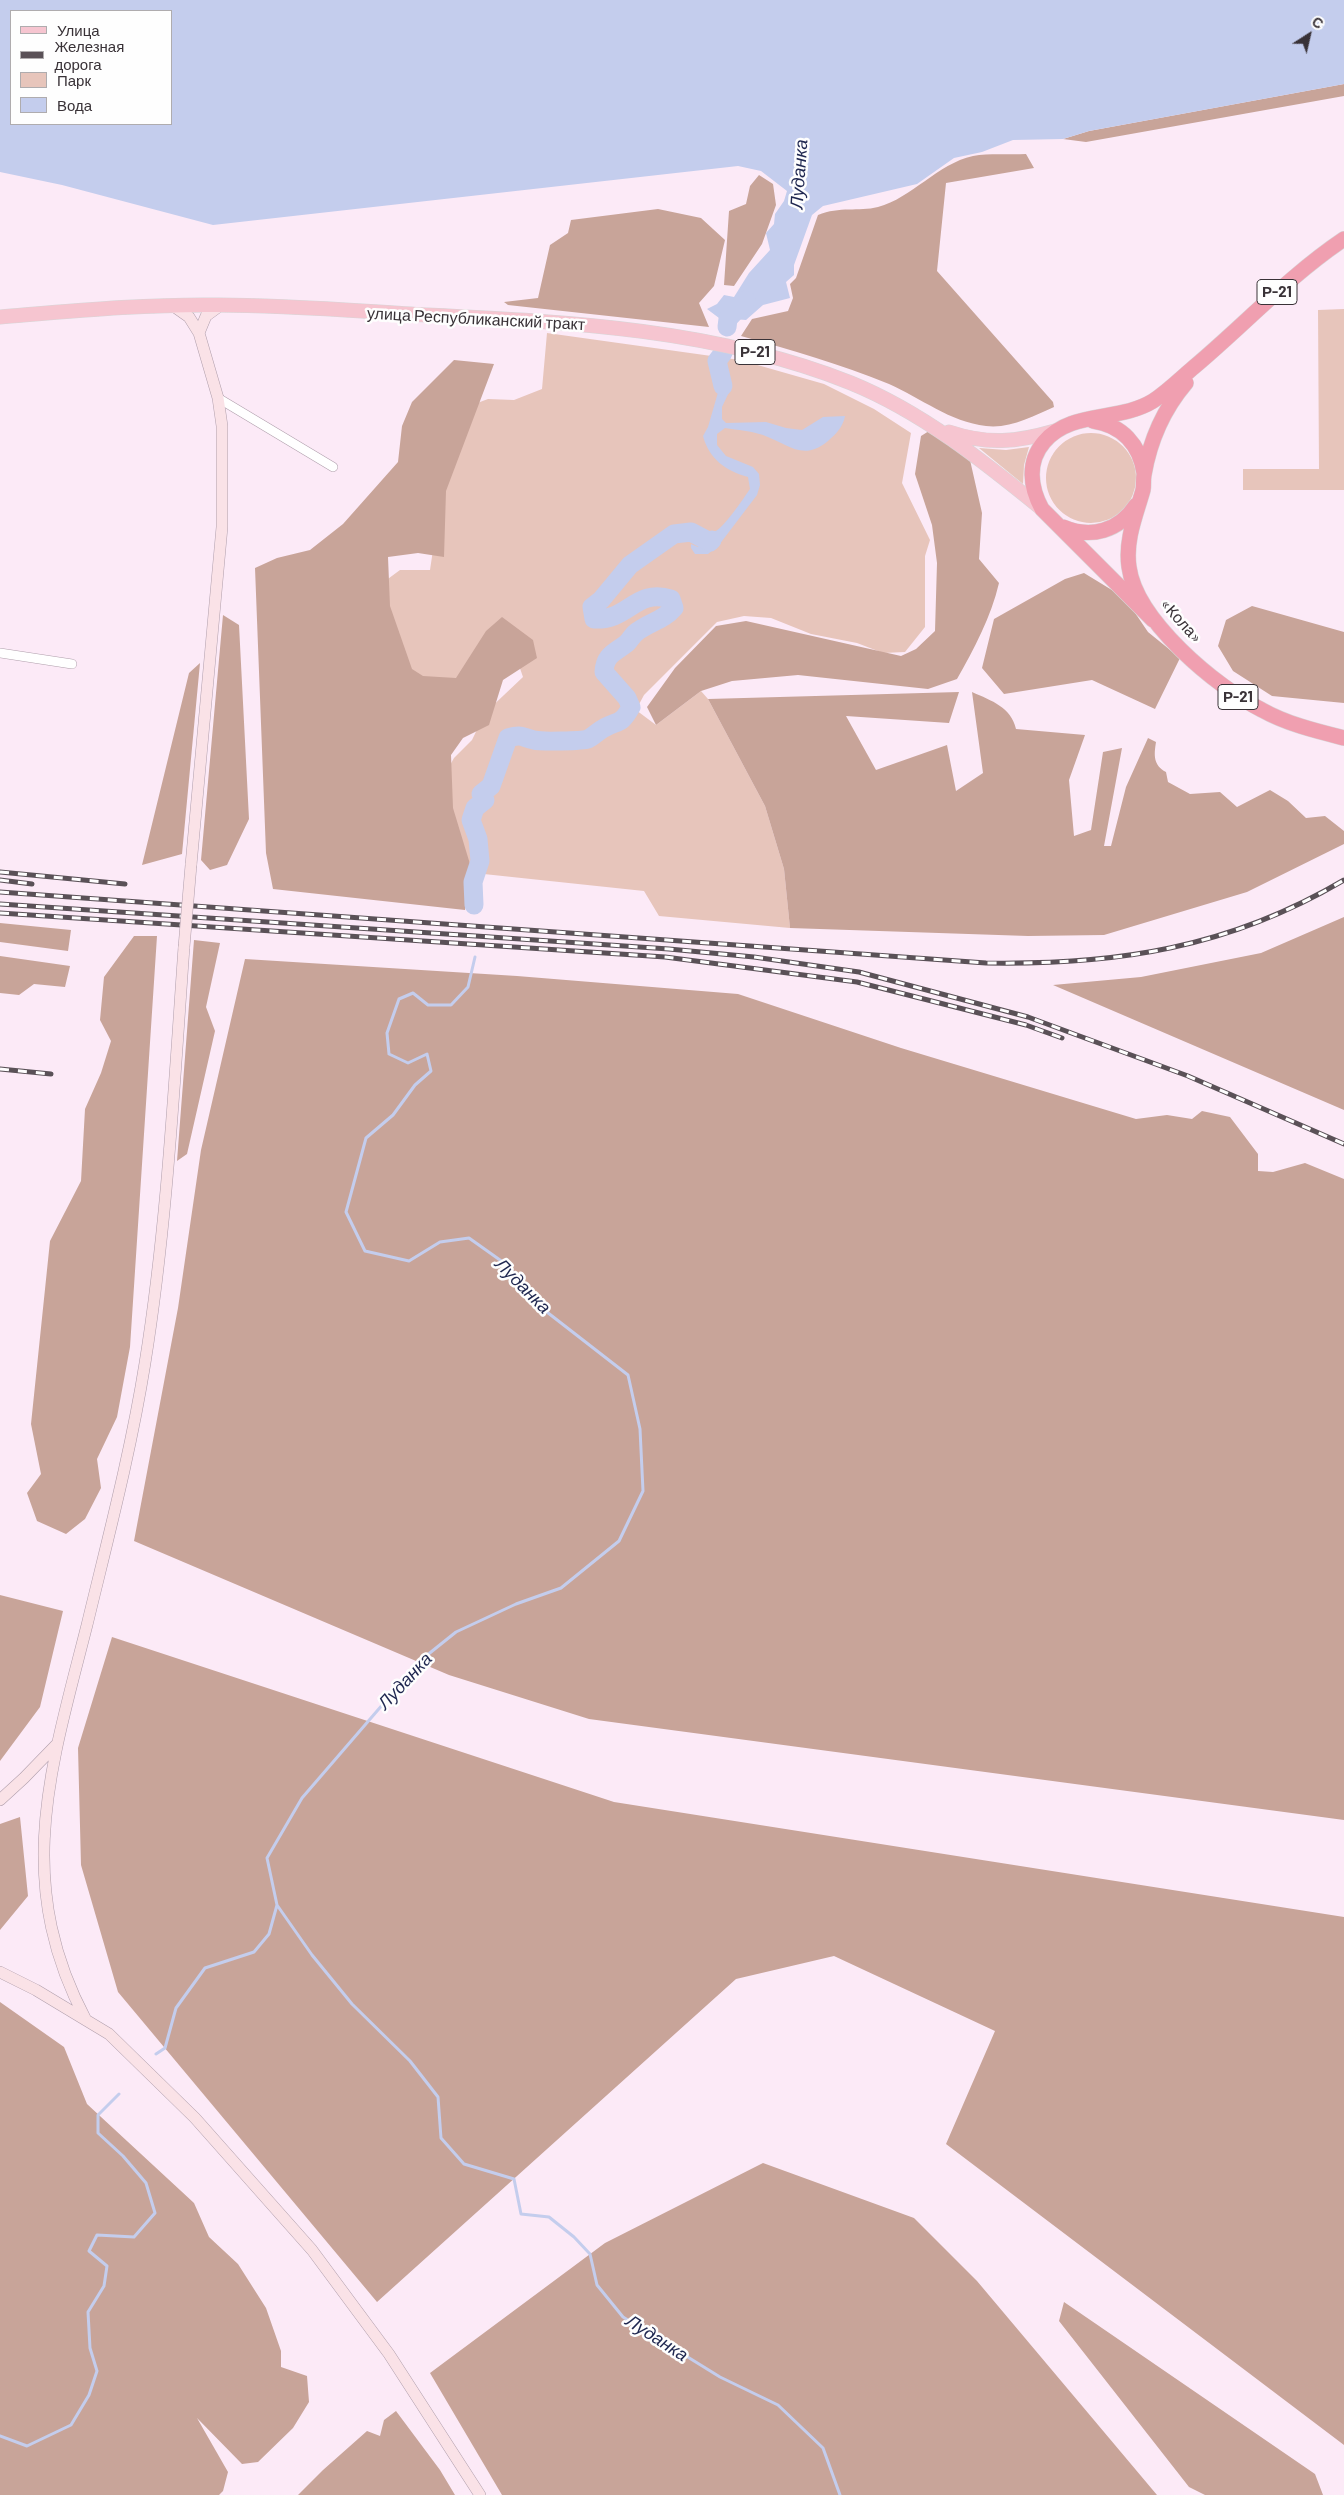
<!DOCTYPE html>
<html>
<head>
<meta charset="utf-8">
<style>
  body { margin:0 }
  #map { position:relative; width:1344px; height:2495px; overflow:hidden; background:#fceaf7; font-family:Barlow,sans-serif }
  canvas { display:block }
  .legend { position:absolute; left:10px; top:10px; width:162px; height:115px; box-sizing:border-box; background:#fefefe; border:1px solid #afacae; margin:0; padding:6px 9px; list-style:none; font-size:15px; color:#393237 }
  .legend li { display:flex; align-items:center; gap:10px; height:25px }
  .legend b { width:25px; border:1px solid #afacae }
  .north { position:absolute; left:1284px; top:10px; width:50px; height:50px; -webkit-text-stroke:4px #fefefe; paint-order:stroke; rotate:35deg; font-size:14px; font-weight:700; line-height:20px; text-align:center; color:#393237 }
  .north::after { content:''; display:block; margin:auto; width:18px; height:22px; background:#393237; clip-path:polygon(50% 0,100% 100%,50% 72%,0 100%) }
</style>
</head>
<body>
<div id="map">
<canvas width="1344" height="2495"></canvas>
<ul class="legend">
<li><b style="height:6px;background:#f6c5d0"></b>Улица</li>
<li><b style="height:6px;background:#5a5157"></b>Железная дорога</li>
<li><b style="height:14px;background:#e7c5bb"></b>Парк</li>
<li><b style="height:14px;background:#c4cded"></b>Вода</li>
</ul>
<div class="north">С</div>
</div>
<script>
const ctx = document.querySelector('canvas').getContext('2d');
ctx.lineJoin = 'round';
function fill(path, color) {
  ctx.fillStyle = color;
  ctx.fill(path, 'evenodd');
}
function strokePath(path, color, width, dash) {
  ctx.strokeStyle = color;
  ctx.lineWidth = width;
  ctx.lineCap = dash ? 'butt' : 'round';
  ctx.setLineDash(dash || []);
  ctx.stroke(path);
}
function label(font, color, halo, rows, align = 'center') {
  ctx.font = font + ' Barlow,sans-serif';
  ctx.lineWidth = 5;
  ctx.setLineDash([]);
  ctx.textBaseline = 'middle';
  ctx.strokeStyle = halo;
  ctx.fillStyle = color;
  for (const [text, x, y, turn = 0] of rows) {
    ctx.save();
    ctx.translate(x, y);
    ctx.rotate((+turn || 0) * Math.PI / 180);
    ctx.textAlign = isNaN(turn) ? turn : align;
    if (halo) ctx.strokeText(text, 0, 0);
    ctx.fillText(text, 0, 0);
    ctx.restore();
  }
}
const green = new Path2D(`
  M1344,309V490H1243V469H1319L1318,310Z
  M547,333L740,360L824,384L874,409L911,433L902,483L930,540L925,556V627L905,652L883,653L857,643L811,634L771,618L744,616L717,622L644,695L636,710L656,725L701,691L708,699L765,806L784,869L790,928L659,916L644,891L446,870L440,783L454,758L472,740L485,713L523,677L513,648L451,695L422,706L377,587L400,570H430L437,523L464,408L488,399L514,400L542,389Z
  M1046 478a45 45 0 1 1 90 0a45 45 0 1 1-90 0Z
  M1029,447L1024,465L1023,484L979,448L1006,450Z`);
const forest = new Path2D(`
  M1344,84V96L1086,142L1063,139L1089,131Z
  M1026,154L1034,168L946,183L937,271L1053,402L1054,407C1033,416 1010,429 986,426C950,422 921,398 889,384C840,364 791,350 741,336L752,319L788,311L793,298L790,284L796,278L818,215C840,206 858,212 878,207C912,198 937,164 973,156C989,153 1009,155 1026,154Z
  M759,175L773,184L776,205L762,244L734,286L724,285L729,211L746,204L750,186Z
  M658,209L701,218L725,240L714,286L699,303L709,327L508,305L504,302L538,298L550,245L568,233L571,220Z
  M454,360L494,364L446,491L444,557L418,553L388,557L390,606L412,669L423,676L456,678L486,631L502,617L533,640L537,658L503,680L489,725L463,738L451,755L453,808L470,864L465,910L273,889L266,853L255,568L277,558L310,550L343,524L398,462L402,426L412,402Z
  M929,431L970,460L982,513L979,559L999,583C991,617 974,649 957,679L928,689L798,675L732,681L701,691L656,725L647,707L675,668L716,626L746,621L901,656L916,649L935,631L937,563L932,525L915,474L921,436Z
  M1084,573L1125,598L1148,632L1180,658L1155,709L1092,680L1004,694L982,668L994,619L1065,579Z
  M1252,606L1344,632V703L1272,696L1233,671L1218,646L1226,620Z
  M223,615L239,625L249,819L227,865L210,870L201,860Z
  M200,663L182,854L142,865L189,673Z
  M959,692L949,723L846,716L876,770L947,745L956,791L983,773L972,692C992,701 1011,707 1016,729L1085,735L1069,780L1074,836L1091,830L1103,752L1122,748L1104,846H1111L1126,787L1148,738L1156,742C1154,755 1153,765 1166,772L1168,782L1190,794L1220,792L1237,807L1270,790L1288,801L1306,818L1325,816L1344,831V844L1247,892L1104,935L1028,936L790,928L784,869L765,806L708,699Z
  M1344,917V1110L1053,985L1141,977L1261,953Z
  M0,923L71,930L68,951L0,942Z
  M134,936H157L130,1347L117,1417L97,1459L101,1488L85,1519L66,1534L37,1521L27,1493L41,1474L31,1424L50,1241L81,1181L85,1109L101,1073L111,1041L100,1020L104,977Z
  M194,940L220,943L206,1007L215,1031L187,1154L177,1161Z
  M0,956L70,966L65,987L34,984L19,995L0,993Z
  M245,959L517,976L738,994L901,1048L1136,1119L1167,1115L1192,1119L1202,1111L1230,1117L1258,1154V1171L1273,1172L1305,1163L1344,1179V1820L589,1719L449,1675L134,1541L178,1308L201,1150Z
  M0,1595L63,1611L40,1707L0,1761Z
  M112,1637L614,1802L1344,1917V2445L946,2144L995,2031L834,1956L736,1979L377,2302L118,1992L81,1865L78,1748Z
  M20,1817L28,1896L0,1930V1824Z
  M0,2002L64,2047L87,2104L194,2203L209,2237L238,2264L266,2308L281,2351V2367L307,2376L309,2402L293,2428L258,2462L242,2464L197,2418L228,2472L223,2491L219,2495H0Z
  M763,2163L914,2218L977,2281L1157,2495H502L430,2373L605,2243Z
  M1064,2302L1315,2474L1323,2495H1205L1189,2487L1059,2321Z
  M396,2411L440,2470L455,2495H298L323,2470L367,2431L380,2436L384,2420Z`);
const water = new Path2D(`
  M0,0H1344V84L1089,131L1063,139L1013,140L982,152L954,158L917,184L823,206L812,215L794,265V275L786,282L790,298L763,305L746,320L719,318L707,309L717,304L724,295L734,297L749,273L770,250L766,233L774,224L775,214L784,201L787,191L761,171L738,166L213,225L62,185L0,172ZM171,11V124H11V11Z
  M717,361L723,366L731,388L722,407V419L726,423L766,422L786,428L802,430L823,417L845,416C843,427 836,434 828,441C803,462 788,444 763,435C751,431 738,430 725,428L717,434V445L726,456L753,467L759,474L760,485L757,495L719,545L708,554H695L691,548V544L698,547L702,542L691,532C699,530 706,536 714,532C724,528 743,499 750,489L748,477C726,471 709,459 703,436L708,427L719,389L713,365Z`);
const stream = new Path2D(`
  M475,957L468,987L451,1005H428L413,993L399,999L387,1033L389,1054L408,1063L427,1054L431,1071L415,1085L393,1115L366,1138L346,1212L365,1251L409,1261L440,1242L469,1238L507,1265L543,1309L628,1375L640,1429L643,1491L619,1541L561,1588L516,1604L456,1632L421,1660L302,1798L267,1858L277,1905L312,1955L352,2004L410,2061L438,2097L441,2138L464,2164L514,2179L521,2214L549,2217L574,2237L590,2254L597,2285L623,2317L720,2377L778,2405L823,2448L840,2495
  M156,2054L165,2048L176,2008L205,1968L254,1952L269,1934L277,1905
  M0,2436L27,2446L71,2425L89,2395L97,2371L90,2348L88,2312L104,2286L107,2266L89,2251L97,2235L134,2237L155,2213L146,2183L123,2156L98,2133V2115L119,2094`);
const river = new Path2D(`
  M727,327L728,319L746,300
  M723,386L717,361L723,353
  M474,905L473,882L480,861L478,839L471,820L475,808L485,800L481,794L491,786L508,738C522,734 521,737 534,740C541,742 582,741 588,739C594,736 598,731 604,728C619,720 621,725 631,707L627,698L604,672C605,654 615,653 627,643C631,639 633,634 638,631C650,622 664,620 674,608L671,599C635,588 629,621 594,619L592,607L601,600L630,565L674,534L691,532L710,542L712,540`);
const street = new Path2D(`
  M218,398L333,467
  M0,653L72,664`);
const secondary = new Path2D(`
  M172,305L189,317L199,333L218,398L222,426V527L191,865
  M199,333L206,316L221,305
  M0,1800L24,1778L56,1745
  M0,1972L36,1990L109,2034L195,2118L312,2250L389,2354L480,2495
  M86,2020C12,1881 51,1767 87,1625C108,1538 131,1451 145,1363C167,1226 174,1086 184,947`);
const primary = new Path2D(`
  M0,317C73,311 145,304 218,305C288,305 357,311 426,315C570,322 716,329 851,383C922,412 983,461 1042,509
  M949,432C988,445 1017,442 1055,431`);
const highway = new Path2D(`
  M1186,383C1163,410 1150,440 1144,475C1143,480 1144,485 1143,490C1136,515 1125,540 1129,567C1136,620 1216,687 1262,710C1287,724 1316,731 1344,738
  M1093,421C1122,425 1140,445 1144,473
  M1063,527C1091,539 1119,531 1136,505
  M1153,620L1042,509C1030,487 1027,462 1044,442C1071,410 1119,422 1153,401C1167,392 1180,379 1194,367C1244,325 1289,276 1344,239`);
const rail = new Path2D(`
  M0,872L125,884
  M0,880L32,884
  M0,892L986,963C1117,965 1229,948 1344,880
  M0,904L669,949L754,957L859,972L1028,1017L1188,1076L1344,1144
  M0,913L665,957L857,982L1026,1025L1062,1038
  M0,1069L51,1074`);
const secondaryBridge = new Path2D(`
  M184,947L191,865`);
const shields = [
  [1277,292,40],
  [755,352,40],
  [1238,697,40]
];
const shieldNames = [
  ["Р-21",1277,292],
  ["Р-21",755,352],
  ["Р-21",1238,697]
];
const streetNames = [
  ["улица Республиканский тракт",476,319,3],
  ["«Кола»",1181,621,48]
];
const waterNames = [
  ["Луданка",799,174,-86],
  ["Луданка",523,1286,45],
  ["Луданка",405,1681,-47],
  ["Луданка",657,2338,33]
];
fill(green, '#e7c5bb');
fill(forest, '#c8a499');
fill(water, '#c4cded');
strokePath(stream, '#c4cded', 3);
strokePath(river, '#c4cded', 19);
strokePath(street, '#af9eab', 10);
strokePath(secondary, '#af9eab', 12);
strokePath(primary, '#d7d6d7', 15);
strokePath(highway, '#d7d6d7', 16);
strokePath(street, '#fff', 9);
strokePath(secondary, '#fae2e7', 11);
strokePath(primary, '#f6c5d0', 14);
strokePath(highway, '#f09fb0', 15);
strokePath(rail, '#5a5157', 5);
strokePath(rail, '#fefefe', 3, [9]);
strokePath(secondaryBridge, '#af9eab', 12, []);
strokePath(secondaryBridge, '#fae2e7', 11);
for (const [x, y, w] of shields) {
  const box = new Path2D();
  box.roundRect(x - w / 2, y - 12.5, w, 25, 4);
  ctx.fillStyle = '#fefefe';
  ctx.fill(box);
  strokePath(box, '#393237', 1);
}
label('bold 15px', '#393237', null, shieldNames);
label('16px', '#393237', '#fefefe', streetNames);
label('italic 18px', '#1e264f', '#fefefe', waterNames);
</script>
</body>
</html>
